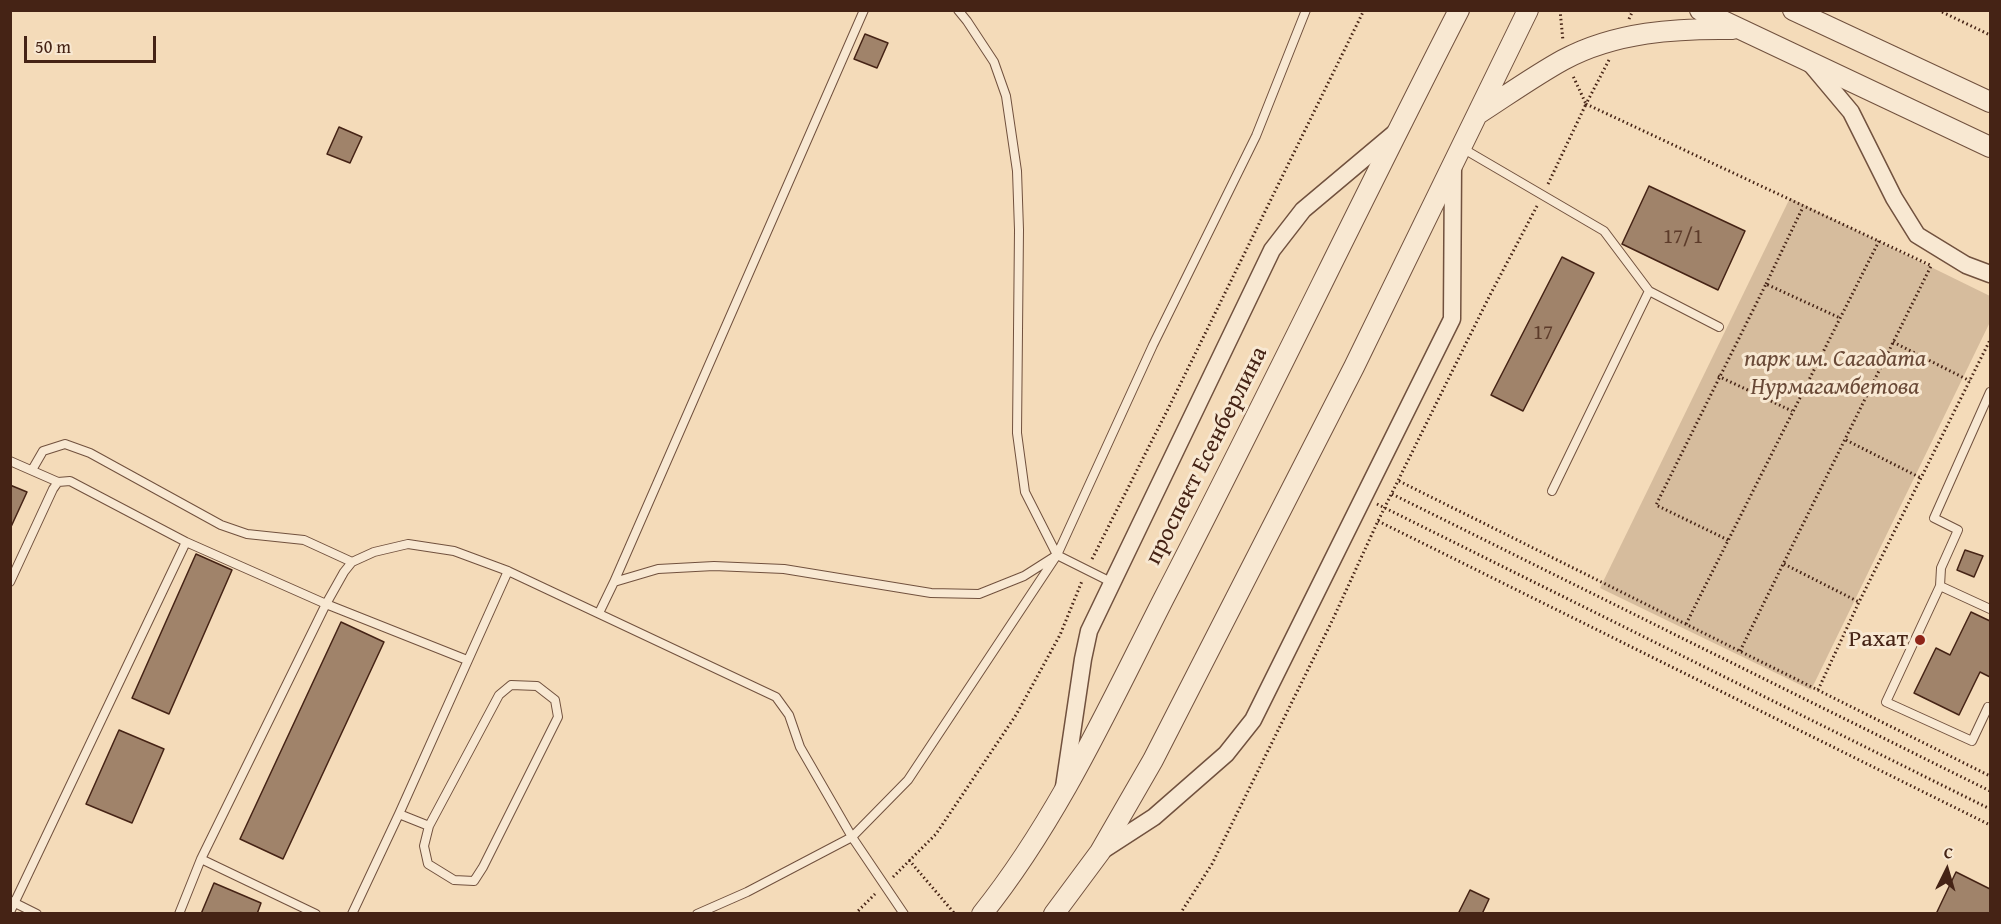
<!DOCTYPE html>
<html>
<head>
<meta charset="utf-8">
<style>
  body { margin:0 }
  #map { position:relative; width:2001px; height:924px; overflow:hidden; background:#f4dbb9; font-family:"Gentium Book Plus",serif }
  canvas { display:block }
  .frame { position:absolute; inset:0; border:12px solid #452315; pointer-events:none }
  .north { position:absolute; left:1917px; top:840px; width:60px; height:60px; -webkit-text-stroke:4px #f8e8d2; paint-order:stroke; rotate:5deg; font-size:16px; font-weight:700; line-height:24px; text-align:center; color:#452315 }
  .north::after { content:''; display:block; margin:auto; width:21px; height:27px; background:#452315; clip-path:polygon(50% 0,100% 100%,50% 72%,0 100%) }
  .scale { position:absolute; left:24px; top:36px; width:132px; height:27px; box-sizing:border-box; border:3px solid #452315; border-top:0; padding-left:8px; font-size:18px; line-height:21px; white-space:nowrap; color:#452315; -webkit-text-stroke:4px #f8e8d2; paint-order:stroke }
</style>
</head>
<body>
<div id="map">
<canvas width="2001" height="924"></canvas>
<div class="frame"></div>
<div class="north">С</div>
<div class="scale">50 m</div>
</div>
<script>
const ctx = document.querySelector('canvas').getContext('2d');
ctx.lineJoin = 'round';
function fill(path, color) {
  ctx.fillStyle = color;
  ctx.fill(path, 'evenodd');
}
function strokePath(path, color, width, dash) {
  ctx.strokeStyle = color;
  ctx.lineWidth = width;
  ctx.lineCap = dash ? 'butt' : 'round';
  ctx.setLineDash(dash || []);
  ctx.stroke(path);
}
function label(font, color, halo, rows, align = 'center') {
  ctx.font = font + ' "Gentium Book Plus",serif';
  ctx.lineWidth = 6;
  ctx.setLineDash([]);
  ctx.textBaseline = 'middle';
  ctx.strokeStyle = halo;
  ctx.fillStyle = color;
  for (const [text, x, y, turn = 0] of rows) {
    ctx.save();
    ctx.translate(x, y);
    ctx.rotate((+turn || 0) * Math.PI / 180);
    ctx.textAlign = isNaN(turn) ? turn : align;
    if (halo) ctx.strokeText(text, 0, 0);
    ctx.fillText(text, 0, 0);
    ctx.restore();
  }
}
const green = new Path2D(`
  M1790,198L1990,296V322L1811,690L1600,588Z`);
const building = new Path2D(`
  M865,34L888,43L877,68L854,59Z
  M339,127L362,137L350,163L327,154Z
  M1649,186L1745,231L1718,290L1622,244Z
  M1562,257L1594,273L1523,411L1491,395Z
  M10,485L27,492L10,529Z
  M1965,550L1983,556L1974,577L1957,570Z
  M196,554L232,570L169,714L132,698Z
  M1971,612L1990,621V677L1980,672L1959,715L1914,693L1936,648L1950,655Z
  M341,622L384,642L283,859L240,839Z
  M119,730L164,749L132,823L86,804Z
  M1956,872L1990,889V914H1936Z
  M214,883L261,903L257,914H201Z
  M1470,890L1489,899L1482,914H1458Z`);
const path = new Path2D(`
  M1560,10L1563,41
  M1624,10L1633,11
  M1938,10L1990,35
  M1629,19L1633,10
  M1609,60L1586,104L1932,266
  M1548,184L1586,104L1573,76
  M1766,284L1803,207
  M1893,342L1970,381
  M1718,376L1792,411
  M1846,440L1921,478
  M1399,481L1990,776
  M1392,494L1990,791
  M1377,504L1990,809
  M1378,521L1990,825
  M1728,540L1656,505L1766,284L1840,318
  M1092,559L1170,405L1364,10
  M1784,564L1859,602
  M1686,624L1879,241
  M1740,651L1931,266
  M1818,690L1859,602L1990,340
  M909,860L955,914
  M893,877L936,834L1016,715L1060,635L1082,581
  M855,914L875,894
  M1180,914L1212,864L1333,619L1378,521L1490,295L1537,206`);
const service = new Path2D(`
  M958,10L967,21L994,62L1006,96L1017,171L1019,230L1017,433L1025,492L1057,555
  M1462,148L1604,231L1649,291L1552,491
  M1649,291L1719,327
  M1990,392L1934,518L1958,530L1941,568L1940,586L1886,702L1972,741L1988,707L1990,708
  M10,461L58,482
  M32,470L43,451L65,444L90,453L221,525L247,534L304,540L352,562
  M10,582L53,489L58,482L70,481L186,542L326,604L467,660
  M614,582L864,10
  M1940,586L1990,609
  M599,613L614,582L658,569L714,566L784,569L931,593L979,594L1024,576L1057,555L1113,583
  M511,685L537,686L555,700L558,717L483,867L474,881L454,880L428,864L424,846L429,826L499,695Z
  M399,814L429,826
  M11,901L37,914
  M10,912L186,542
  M179,914L201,859
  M316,914L201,859L326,604L344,572L352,562L374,552L408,544L454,551L508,571L776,697L789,715L800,747L852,837L904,914
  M352,914L399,814L508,571
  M697,914L747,892L852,837L908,780L1057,555L1153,345L1256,136L1306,10`);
const minor = new Path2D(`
  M1809,62L1851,112L1894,198L1917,235L1966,265L1990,274
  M1064,787L1083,659L1089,631L1272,250L1303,210L1397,131
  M1100,852L1154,817L1226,754L1253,720L1452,319L1453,164`);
const tertiary = new Path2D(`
  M1700,10L1990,147
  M1793,10L1990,102
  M1478,114C1506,96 1534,76 1563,60C1615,32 1676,28 1733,29
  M982,914C1058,819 1109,706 1164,598C1265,403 1359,205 1459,10
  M1054,914L1100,852L1153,760L1354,367L1528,10`);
const markers = [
  [1920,640,6,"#8f2418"]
];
const numberNames = [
  ["17/1",1683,238],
  ["17",1543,334]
];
const parkNames = [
  ["парк им. Сагадата",1835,360],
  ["Нурмагамбетова",1835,388]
];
const streetNames = [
  ["проспект Есенберлина",1207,456,-63]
];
const poiNames = [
  ["Рахат",1908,640]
];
fill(green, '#d6bc9d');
fill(building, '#a0836a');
strokePath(building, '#452315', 1.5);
strokePath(service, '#71513e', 10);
strokePath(minor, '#71513e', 19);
strokePath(tertiary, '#71513e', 22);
strokePath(path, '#452315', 3, [1.5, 3]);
strokePath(service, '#f8e8d2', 8);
strokePath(minor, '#f8e8d2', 16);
strokePath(tertiary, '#f8e8d2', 20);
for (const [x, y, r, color] of markers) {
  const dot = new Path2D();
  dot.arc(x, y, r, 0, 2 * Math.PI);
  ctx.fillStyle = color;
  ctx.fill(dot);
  strokePath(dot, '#f8e8d2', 2);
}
label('21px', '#5c3b2a', null, numberNames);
label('italic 24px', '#694937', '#f8e8d2', parkNames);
label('24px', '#452315', '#f8e8d2', streetNames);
label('24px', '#452315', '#f8e8d2', poiNames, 'right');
</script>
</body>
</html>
